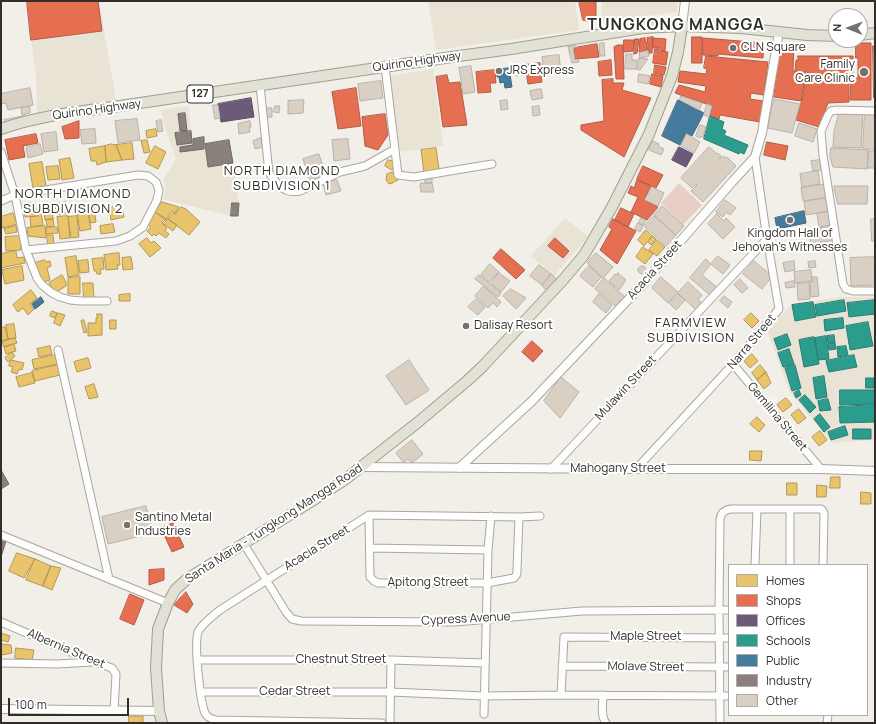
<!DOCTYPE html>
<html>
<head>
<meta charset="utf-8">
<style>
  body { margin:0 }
  #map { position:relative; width:876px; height:724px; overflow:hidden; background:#f2efe8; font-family:Manrope,sans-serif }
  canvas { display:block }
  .frame { position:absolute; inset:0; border:2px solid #322f2b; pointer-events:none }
  .legend { position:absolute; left:728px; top:564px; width:140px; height:152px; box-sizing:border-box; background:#fff; border:1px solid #adacaa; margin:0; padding:5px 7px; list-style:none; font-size:12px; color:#322f2b }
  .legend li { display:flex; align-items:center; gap:8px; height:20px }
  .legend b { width:20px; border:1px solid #adacaa }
  .north { position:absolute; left:828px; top:8px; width:40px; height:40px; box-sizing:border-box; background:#fff; border:1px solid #adacaa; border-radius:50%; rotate:271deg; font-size:11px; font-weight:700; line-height:16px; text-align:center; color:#322f2b }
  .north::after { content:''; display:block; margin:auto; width:14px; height:18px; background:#75726d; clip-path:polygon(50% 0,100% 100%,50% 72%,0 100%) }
  .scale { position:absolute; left:8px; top:698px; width:121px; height:18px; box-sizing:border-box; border:2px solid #322f2b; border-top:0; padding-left:5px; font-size:12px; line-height:14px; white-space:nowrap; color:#322f2b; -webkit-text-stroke:3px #fff; paint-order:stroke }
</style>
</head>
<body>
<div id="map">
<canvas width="876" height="724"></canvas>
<div class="frame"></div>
<ul class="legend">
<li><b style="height:11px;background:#e9c46a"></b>Homes</li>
<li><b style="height:11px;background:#e76f51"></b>Shops</li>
<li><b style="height:11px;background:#6d597a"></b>Offices</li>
<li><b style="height:11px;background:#2a9d8f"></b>Schools</li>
<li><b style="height:11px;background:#457b9d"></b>Public</li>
<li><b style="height:11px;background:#8a817c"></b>Industry</li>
<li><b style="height:11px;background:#dacfc3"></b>Other</li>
</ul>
<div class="north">N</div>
<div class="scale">100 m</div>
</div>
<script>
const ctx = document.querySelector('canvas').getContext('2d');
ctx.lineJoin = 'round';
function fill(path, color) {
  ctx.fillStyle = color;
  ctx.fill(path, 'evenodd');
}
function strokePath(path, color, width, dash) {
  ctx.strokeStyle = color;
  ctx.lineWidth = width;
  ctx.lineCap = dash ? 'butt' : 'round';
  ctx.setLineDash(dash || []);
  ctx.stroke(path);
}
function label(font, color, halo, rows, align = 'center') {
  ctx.font = font + ' Manrope,sans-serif';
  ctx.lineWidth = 4;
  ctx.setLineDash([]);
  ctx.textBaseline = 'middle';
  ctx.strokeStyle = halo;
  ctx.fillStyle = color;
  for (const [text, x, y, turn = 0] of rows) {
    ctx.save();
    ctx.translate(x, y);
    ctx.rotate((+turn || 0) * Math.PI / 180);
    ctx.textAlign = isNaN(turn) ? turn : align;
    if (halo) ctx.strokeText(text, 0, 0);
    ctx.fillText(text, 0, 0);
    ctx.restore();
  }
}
const built = new Path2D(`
  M26,1H99L116,100L37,112L36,75Z
  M428,1H575L579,30L436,50Z
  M602,1H678L677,12L601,22Z
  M433,69L443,146L400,152L389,76Z
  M188,106L193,139L204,137L205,143L229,140L239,203L231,216L163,199L166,189L163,180L176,159L163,122L161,110Z
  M565,218L588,237L554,276L531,256Z
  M840,297H875V424L874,425V440L832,443L789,391L767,331L792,304Z`);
const green = new Path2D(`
  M679,183L702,205L683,225L661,203Z`);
const homes = new Path2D(`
  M156,129L157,136L147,138L146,131Z
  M147,140L150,152L144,153L141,141Z
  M132,143L134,159L122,160L116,145Z
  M111,144L116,145L122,160L106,162L105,146Z
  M105,146L106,162L97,165L96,161H91L89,149Z
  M155,146L166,152L158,169L146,163Z
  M436,148L439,169L424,172L421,150Z
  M70,158L74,178L62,180L59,160Z
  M388,160L394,161L395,164L392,170L385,166Z
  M42,162L46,186L33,188L29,164Z
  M58,166L60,179L48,180L46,167Z
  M394,172L395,175L398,176L397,181H395L393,183L389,184L386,180L387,174Z
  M66,202L68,213L60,215L58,204Z
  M162,202L179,207L175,213L172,211L166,220L155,212Z
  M35,203L37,216L25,217L23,204Z
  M57,203L58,208L45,211L44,205Z
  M119,206L120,212L123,211L124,217L111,220L109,208Z
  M181,207L186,209L200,222L189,235L168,219L173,213L175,214Z
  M94,208L96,222L90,223L88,209Z
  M52,211L53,219L45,220L44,212Z
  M88,211L91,229L80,231L77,213Z
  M38,212H41L43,225L31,227L30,217L38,216Z
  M155,212L166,219L162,223L167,228L165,231L169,234L166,238L159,233L156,236L154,234L152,236L147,231L151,227L147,224Z
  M13,213L17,224L3,228L1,224V217Z
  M68,216L70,238L60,239L57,217Z
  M77,216L79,237L71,238L68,217Z
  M53,219L54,226L47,227L46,220Z
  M168,219L177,225L173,231L164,224Z
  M113,224L115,232L101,234L100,226Z
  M16,226L17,232L6,234L4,229Z
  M45,226L46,238L28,236L27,228Z
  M57,227L58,233L46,234V228Z
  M646,230L652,236L644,246L638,240Z
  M47,235H53L54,246L48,245Z
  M20,236L21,250L6,251L5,237Z
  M653,236L656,239L651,245L648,242Z
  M147,238L151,243L154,241L161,248L150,257L139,244Z
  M657,240L665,247L657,256L649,250Z
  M643,247L653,254L645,264L636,257Z
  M16,251L17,258L24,257L25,263L1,268V254Z
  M119,253L120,265H117L118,269L106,270L104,255Z
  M76,256L79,275L68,277L65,258Z
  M131,257L133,269L123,270L122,258Z
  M103,258L104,269L100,270L101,274H97L96,271H94L92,259Z
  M45,260L46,262L50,261L51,266L47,268L50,280L41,283L35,263Z
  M88,260L89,272L80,273L78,261Z
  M22,266L24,280L5,284L2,270Z
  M62,275L66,282V286L55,293L49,283Z
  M80,277V294H68V278Z
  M83,283H93L94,298H84Z
  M31,290L37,298L30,304L34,309L28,315L23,308L18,312L13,305Z
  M130,294V301H119V295Z
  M52,311L57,313L55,318L50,316Z
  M58,313L65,315L60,326L54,323Z
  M751,313L759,321L752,328L744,320Z
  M97,314H102V335L88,336V323H96V318H97Z
  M84,320L87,332L84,333L81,321Z
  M110,320H116V329H110Z
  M14,324L16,338L8,339L6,325Z
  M5,327L8,339L1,341V328Z
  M15,338L17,343L4,347L2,342Z
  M14,344L16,351L6,354L4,347Z
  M50,346L52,354L39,357L37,349Z
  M12,352L15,356L8,362L5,358Z
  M752,354L758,361L750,368L744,361Z
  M56,355L58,364L34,369L32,360Z
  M88,358L91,368L77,372L74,362Z
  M11,360L24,363L22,370L19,369L17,374L11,372L13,367L9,366Z
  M58,365L60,375L35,381L32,371Z
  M760,365L766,372L757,380L752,373Z
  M766,372L771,383L764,389L757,380Z
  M32,373L35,383L19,387L16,377Z
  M94,384L98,397L89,399L85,387Z
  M786,398L792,405L783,412L777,405Z
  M799,409L806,418L798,424L791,415Z
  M757,417L765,425L759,432L750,424Z
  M820,431L827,440L819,446L812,437Z
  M750,451H762L761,461L750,460Z
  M831,477H840V488H830Z
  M787,483H797V495H787Z
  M817,485L827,486L826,497H817Z
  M861,492L871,493V504H861Z
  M17,553L35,559L24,578L9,571Z
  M35,559L51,566L43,586L26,580Z
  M51,566L61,568L52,590L43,586Z
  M1,633L10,636L8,642L1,640Z
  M1,644L11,645L12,653L2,655Z
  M16,648L34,650L32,660L15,658Z
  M129,716H143V723H129Z`);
const shops = new Path2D(`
  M27,1H98L102,31L31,40Z
  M579,1H596V16L590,22L583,20Z
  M653,37L652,53H649L647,38Z
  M692,37H702V63H692Z
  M645,38L648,50L639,52L640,39Z
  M653,38L666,39L665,51L660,50V48H653Z
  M703,38L764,43L763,58L718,54V56L703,55Z
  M635,39H639L637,53L634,54Z
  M624,40H634L633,51L624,52Z
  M856,43H871V100H850L851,78H858V58H856Z
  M597,44L599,57L575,59L574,48Z
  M781,44L794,46L793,71L806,73L801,101L774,97Z
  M618,45H623L624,79H616L614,47Z
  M873,46H875V98H874Z
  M655,49H659L658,51L668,52L666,65L653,63Z
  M706,56L768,62L764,95L751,93L750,99L763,101L760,122L720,115L719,119L710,116L712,106L675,93L679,85L705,92L706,86L678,82L680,71L706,74L707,69L704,68Z
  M798,56H853V77H849V102L828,103L819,127L796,120L803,96L807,72L795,71L796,60H798Z
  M611,60L612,75L599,76L598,62Z
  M540,63L542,82L528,84L525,65Z
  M655,65L666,67L664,75L654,73Z
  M495,70L496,83H490L491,92L478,93L476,72Z
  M652,74L663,76L661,87L650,84Z
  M447,75L449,83L460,82L467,125L443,127L436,77Z
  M613,79V83H624L622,90L651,98L624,157L581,130V125L604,121L602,80Z
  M356,88L361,126L338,129L332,92Z
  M385,114L388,135L378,150L365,146L362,117Z
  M79,121V138L65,139L62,127Z
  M36,134L38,143L23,146L25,157L9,160L5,140Z
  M767,142L788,146L785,160L764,155Z
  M643,166L663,175L656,188L637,179Z
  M637,180L651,186L644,200L658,207L647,220L631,212L638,197L628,193L631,186L634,188Z
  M621,208L634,214L628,227L615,220Z
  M613,219L636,231L617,264L600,250L612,229L609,227Z
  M555,238L569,251L563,258L548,246Z
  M501,249L525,270L516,279L493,258Z
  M532,341L543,351L533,362L522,352Z
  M173,523L184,547L172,552L161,528Z
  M164,569V580L149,585V570Z
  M186,592L193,604L187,613L174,605Z
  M130,594L144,600L134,625L120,619Z`);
const offices = new Path2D(`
  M251,98L254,117L221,122L218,104Z
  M679,147L693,154L686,167L672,160Z`);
const schools = new Path2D(`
  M710,116L724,122L722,129L726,131L724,135L748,145L744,154L740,152L739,154L704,139Z
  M844,300L846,311L817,316L815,305Z
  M875,300V314L849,317L847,303Z
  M813,302L816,317L795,321L792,305Z
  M843,318L844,328L825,331L824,320Z
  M868,322L873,346L850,350L846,326Z
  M787,334L791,345L778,350L774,339Z
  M834,335L835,343H828L827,336Z
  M826,336L829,359L818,360L815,338Z
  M814,337L819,364L804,367L799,340Z
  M835,343L836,349L829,350L828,344Z
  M846,346L848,355L838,357L837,347Z
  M789,349L794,364L783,367L778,353Z
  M854,355L857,367L829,372L826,361Z
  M795,365L801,388L792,391L785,368Z
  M824,376L827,397L816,399L813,378Z
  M866,378H874V388H866Z
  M799,390L801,395L796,398L794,393Z
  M840,390H875V404L840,405Z
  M805,395L816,407L810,413L799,400Z
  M828,399L831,410L820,411L818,401Z
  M875,405V422L840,423L839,407Z
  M820,414L830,427L824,432L814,419Z
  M845,426L848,435L831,440L828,432Z
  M853,429H871V439H853Z`);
const public = new Path2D(`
  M509,68L512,87L505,88L504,82L500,83L499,77H497V70Z
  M678,100L704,113L692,136L686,133L680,145L662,136Z
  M804,211L806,223L777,229L775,218Z
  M41,297L44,302L35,309L32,304Z`);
const industry = new Path2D(`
  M185,113L187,131H180L178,114Z
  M191,131L192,143L177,145L175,133Z
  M204,137V149L180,152V147L193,145V139Z
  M229,140L233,163L208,167L205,144Z
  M232,203H239L238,216H231Z
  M1,470L9,484L1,489Z
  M1,539L6,541L1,557Z`);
const building = new Path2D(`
  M604,43L605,56H600L599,44Z
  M575,46L576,47L573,48L575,60L578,59L579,62L572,63L568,47Z
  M648,51L649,56L640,58L639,53Z
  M626,54H632V60H637V69H625Z
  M559,55L561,73L544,76L542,57Z
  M639,58L648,59L640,70H638Z
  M471,66L475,92L463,94L459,68Z
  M524,66L525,75L515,76L514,67Z
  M639,74L650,76L648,84L638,82Z
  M381,81L383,98L360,101L358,84Z
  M30,88L33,105L8,110L6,103L1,104V94Z
  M541,89L543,98L532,100L530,91Z
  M681,96L702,103L699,110L680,100Z
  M774,99L800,104L792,133L768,128Z
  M304,100L303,113L288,114V101Z
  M507,100L508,109L501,110L500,101Z
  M707,104L712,106L709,117L704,115Z
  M213,105H218L220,118L215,119Z
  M275,106H280L279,113L274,112Z
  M539,106L540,115L533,116L532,107Z
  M30,107V113L22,115L21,108Z
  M267,108H272V117H267Z
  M840,110L863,111L861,148L833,147L834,131Z
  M865,112H875V149H863Z
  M25,116L26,121L5,125L4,120Z
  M137,119L140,140L118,143L115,121Z
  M161,120L163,131L158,132L156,121Z
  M250,121L251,127H249L250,132L239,134L238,124Z
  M799,123L817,129L813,142L795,136Z
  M700,125L706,127L703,137L701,136L700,138L696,136Z
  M95,129L96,143L82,144L80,130Z
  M56,132L58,150L44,152L41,134Z
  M687,134L700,142L694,153L681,146Z
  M261,138L263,147L255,149L253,141Z
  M348,139L350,159L334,161L332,140Z
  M653,141L659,144L658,146L664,149L661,155L649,150Z
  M40,144L43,154L28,158L26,148Z
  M709,147L717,154L718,153L721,156L719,159H720L723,156L726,158L727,157L736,166L703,202L691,191L697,185L696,184L692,188L681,178Z
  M831,148L868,150L867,169L833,167L830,157Z
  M869,151H875V168H868Z
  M319,154L326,176L310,181L303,159Z
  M822,160L823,170L813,171L811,161Z
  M818,171L820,184L802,187L800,174Z
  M432,175V183H425V176Z
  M337,180L341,191L326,195L323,183Z
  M421,183H432L434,192H421V189L420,187Z
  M827,184L829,197L803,201L801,188Z
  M834,186H868L867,204H838Z
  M652,187L664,193L658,206L645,200Z
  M827,198L830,211L806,215L804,202Z
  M725,200L736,208L730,215L726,212L723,217L716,212Z
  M662,206L684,226L676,235L654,215Z
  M830,211L832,225L819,227L817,214Z
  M717,214L724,221L726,218L735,227L723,239L708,224Z
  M654,216L676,235L666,246L644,226Z
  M641,218L646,220L643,225L639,223Z
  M871,219H875V241H872Z
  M638,223L643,226L640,232L635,229Z
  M833,226L835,240L811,244L809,230Z
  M596,253L613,267L603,278L587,263Z
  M718,256L730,265L723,274L711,264Z
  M875,257V285L851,286L850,258Z
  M706,259L711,264L702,275L718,288L711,296L690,278Z
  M754,261L772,276L762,289L743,274Z
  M794,261L795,270L785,272L783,263Z
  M815,261L816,267L809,268L808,262Z
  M490,264L499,272L489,282L481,275Z
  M539,265L551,274L542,285L530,276Z
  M589,266L601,277L593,287L580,276Z
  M638 270a4 4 0 1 1 8 0a4 4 0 1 1-8 0Z
  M811,270L812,281L795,283L794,272Z
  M499,273L510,281L501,292L491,283Z
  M618,273L626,280L619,290L609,281L615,274L617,275Z
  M551,274L558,280L549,292L542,286Z
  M479,275L501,293L498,297L475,279Z
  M661,277L678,292L668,303L652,288Z
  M812,277H817L819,296L811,297L810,282H813Z
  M604,278L626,298L618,308L595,289Z
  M740,279L748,288L742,293L734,285Z
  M794,281L795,287L786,288L785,283Z
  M688,282L702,295L698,300L702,303L696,310L678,293Z
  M809,283L810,299L798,300L797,284Z
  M484,286L501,302L497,307L493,303L488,308L475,296Z
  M511,289L526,298L516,309L503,296Z
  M599,294L612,305L606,313L593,302Z
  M678,294L685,300L676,310L669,303Z
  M724,296L732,302L728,308L720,301Z
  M476,299L485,307L478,315L468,307Z
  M409,360L429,390L406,405L386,376Z
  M561,377L579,392L560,418L544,401Z
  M412,440L423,454L412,463L408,459L404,463L396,453Z
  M146,506L153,533L108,544L102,517Z`);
const minor = new Path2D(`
  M385,66L398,175L414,177L492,164
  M260,85L269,173C278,185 284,194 300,191L340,172L365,166L395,149
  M875,111L837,110L831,111L828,115L821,131L823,155L843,284L846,289L853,291H875
  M1,152L15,195L26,250L37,278L42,285L52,293L60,297L70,300L81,301H107
  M1,201L15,195L138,175L148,176L156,182L159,190L157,200L143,227L130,236L116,241L26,250
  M58,350L109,579
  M733,364L821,469
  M551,469L767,239
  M636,469L733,364L779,309L767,239L755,157
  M369,515L370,577L374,581L378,583H487L514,578L517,574V570L519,517
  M1,535L168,603
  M244,544L286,612L292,619L301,621L455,622L582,611L729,610
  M370,548L488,550
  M755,565L757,509
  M790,565V509
  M1,622L94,662L112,668L116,674L114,711
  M197,660H391L485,663
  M1,663L57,664L92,662
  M562,666L729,667
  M200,692H390L484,696L561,695L564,637L729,638
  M561,695L729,696
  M603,695C603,704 600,716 606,723
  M484,714L488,550L491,516
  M382,723L216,720C211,719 207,717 205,713C200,701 194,645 198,632C201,625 214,615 220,610L369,515L519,517L540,516
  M390,723L391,660
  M720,723L719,610L720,519C721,513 724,510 731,509H821L823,511L824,514L823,565
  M827,723L828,715`);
const tertiary = new Path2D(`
  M682,26L685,1
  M362,467L636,469H821L875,471
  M459,468L531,402L643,284L733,181L755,157L762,133L779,32
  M1,709L159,711`);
const primary = new Path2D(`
  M860,35L875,33
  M1,129C38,116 75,112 113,107L451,57L511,49L643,28L682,26L741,28L807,35L836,36
  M162,723L159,711L156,668L158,629L168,603L175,590L187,579L312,501L343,481L417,423L467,381L483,366L563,280L584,255L590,245L612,207L649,134L672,76L678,52L682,26`);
const markers = [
  [733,48,4,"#75726d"],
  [499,71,4,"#75726d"],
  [864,72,5,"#75726d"],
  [790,220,4,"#75726d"],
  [466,326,4,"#75726d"],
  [127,525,4,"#75726d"]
];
const shields = [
  [200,94,26]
];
const shieldNames = [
  ["127",200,94]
];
const poiNames = [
  ["CLN Square",741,48],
  ["Family",855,65,"right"],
  ["Care Clinic",855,79,"right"],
  ["JRS Express",507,71],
  ["Kingdom Hall of",790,234,"center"],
  ["Jehovah's Witnesses",790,248,"center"],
  ["Dalisay Resort",474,326],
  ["Santino Metal",135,518],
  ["Industries",135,532]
];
const streetNames = [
  ["Quirino Highway",417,62,-8],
  ["Quirino Highway",97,110,-8],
  ["Acacia Street",655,270,-48],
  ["Narra Street",752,342,-50],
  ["Mulawin Street",626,388,-47],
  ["Gemilina Street",777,417,50],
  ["Mahogany Street",618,469],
  ["Santa Maria - Tungkong Mangga Road",274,524,-33],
  ["Acacia Street",317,548,-32],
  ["Apitong Street",428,583],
  ["Cypress Avenue",466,619,-3],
  ["Maple Street",646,637],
  ["Albernia Street",66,649,23],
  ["Chestnut Street",341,660],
  ["Molave Street",646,667,1],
  ["Cedar Street",295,692]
];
const neighbourhoodNames = [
  ["NORTH DIAMOND",282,171],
  ["SUBDIVISION 1",282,186],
  ["NORTH DIAMOND",73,194],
  ["SUBDIVISION 2",73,209],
  ["FARMVIEW",691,323],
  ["SUBDIVISION",691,338]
];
const districtNames = [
  ["TUNGKONG MANGGA",676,26]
];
fill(built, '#e8e3d5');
fill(green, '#e8cfc5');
fill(homes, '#e9c46a');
strokePath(homes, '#b29757', 1);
fill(shops, '#e76f51');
strokePath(shops, '#b15c46', 1);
fill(offices, '#6d597a');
strokePath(offices, '#5b4c62', 1);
fill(schools, '#2a9d8f');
strokePath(schools, '#2c7c71', 1);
fill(public, '#457b9d');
strokePath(public, '#3f647b', 1);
fill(industry, '#8a817c');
strokePath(industry, '#706864', 1);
fill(building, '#dacfc3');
strokePath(building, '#b6b2ae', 1);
strokePath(minor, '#a9a6a1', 9);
strokePath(tertiary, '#a9a6a1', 10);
strokePath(primary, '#a09f8c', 12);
strokePath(minor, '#fdfdfc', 7);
strokePath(tertiary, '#fdfdfc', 8);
strokePath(primary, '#e1e1d6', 10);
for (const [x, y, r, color] of markers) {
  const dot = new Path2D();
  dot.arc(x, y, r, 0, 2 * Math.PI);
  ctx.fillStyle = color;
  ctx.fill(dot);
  strokePath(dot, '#fff', 1.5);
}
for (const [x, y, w] of shields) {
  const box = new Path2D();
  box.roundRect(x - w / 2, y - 9, w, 18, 3);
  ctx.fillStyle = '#fff';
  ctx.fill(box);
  strokePath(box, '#322f2b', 1);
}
label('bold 11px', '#322f2b', null, shieldNames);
label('12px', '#322f2b', '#fff', poiNames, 'left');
label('12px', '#322f2b', '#fff', streetNames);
ctx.letterSpacing = '1px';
label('13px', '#322f2b', '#fff', neighbourhoodNames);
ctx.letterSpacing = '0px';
ctx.letterSpacing = '1px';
label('bold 16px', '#322f2b', '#fff', districtNames);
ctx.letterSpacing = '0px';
</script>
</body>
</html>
